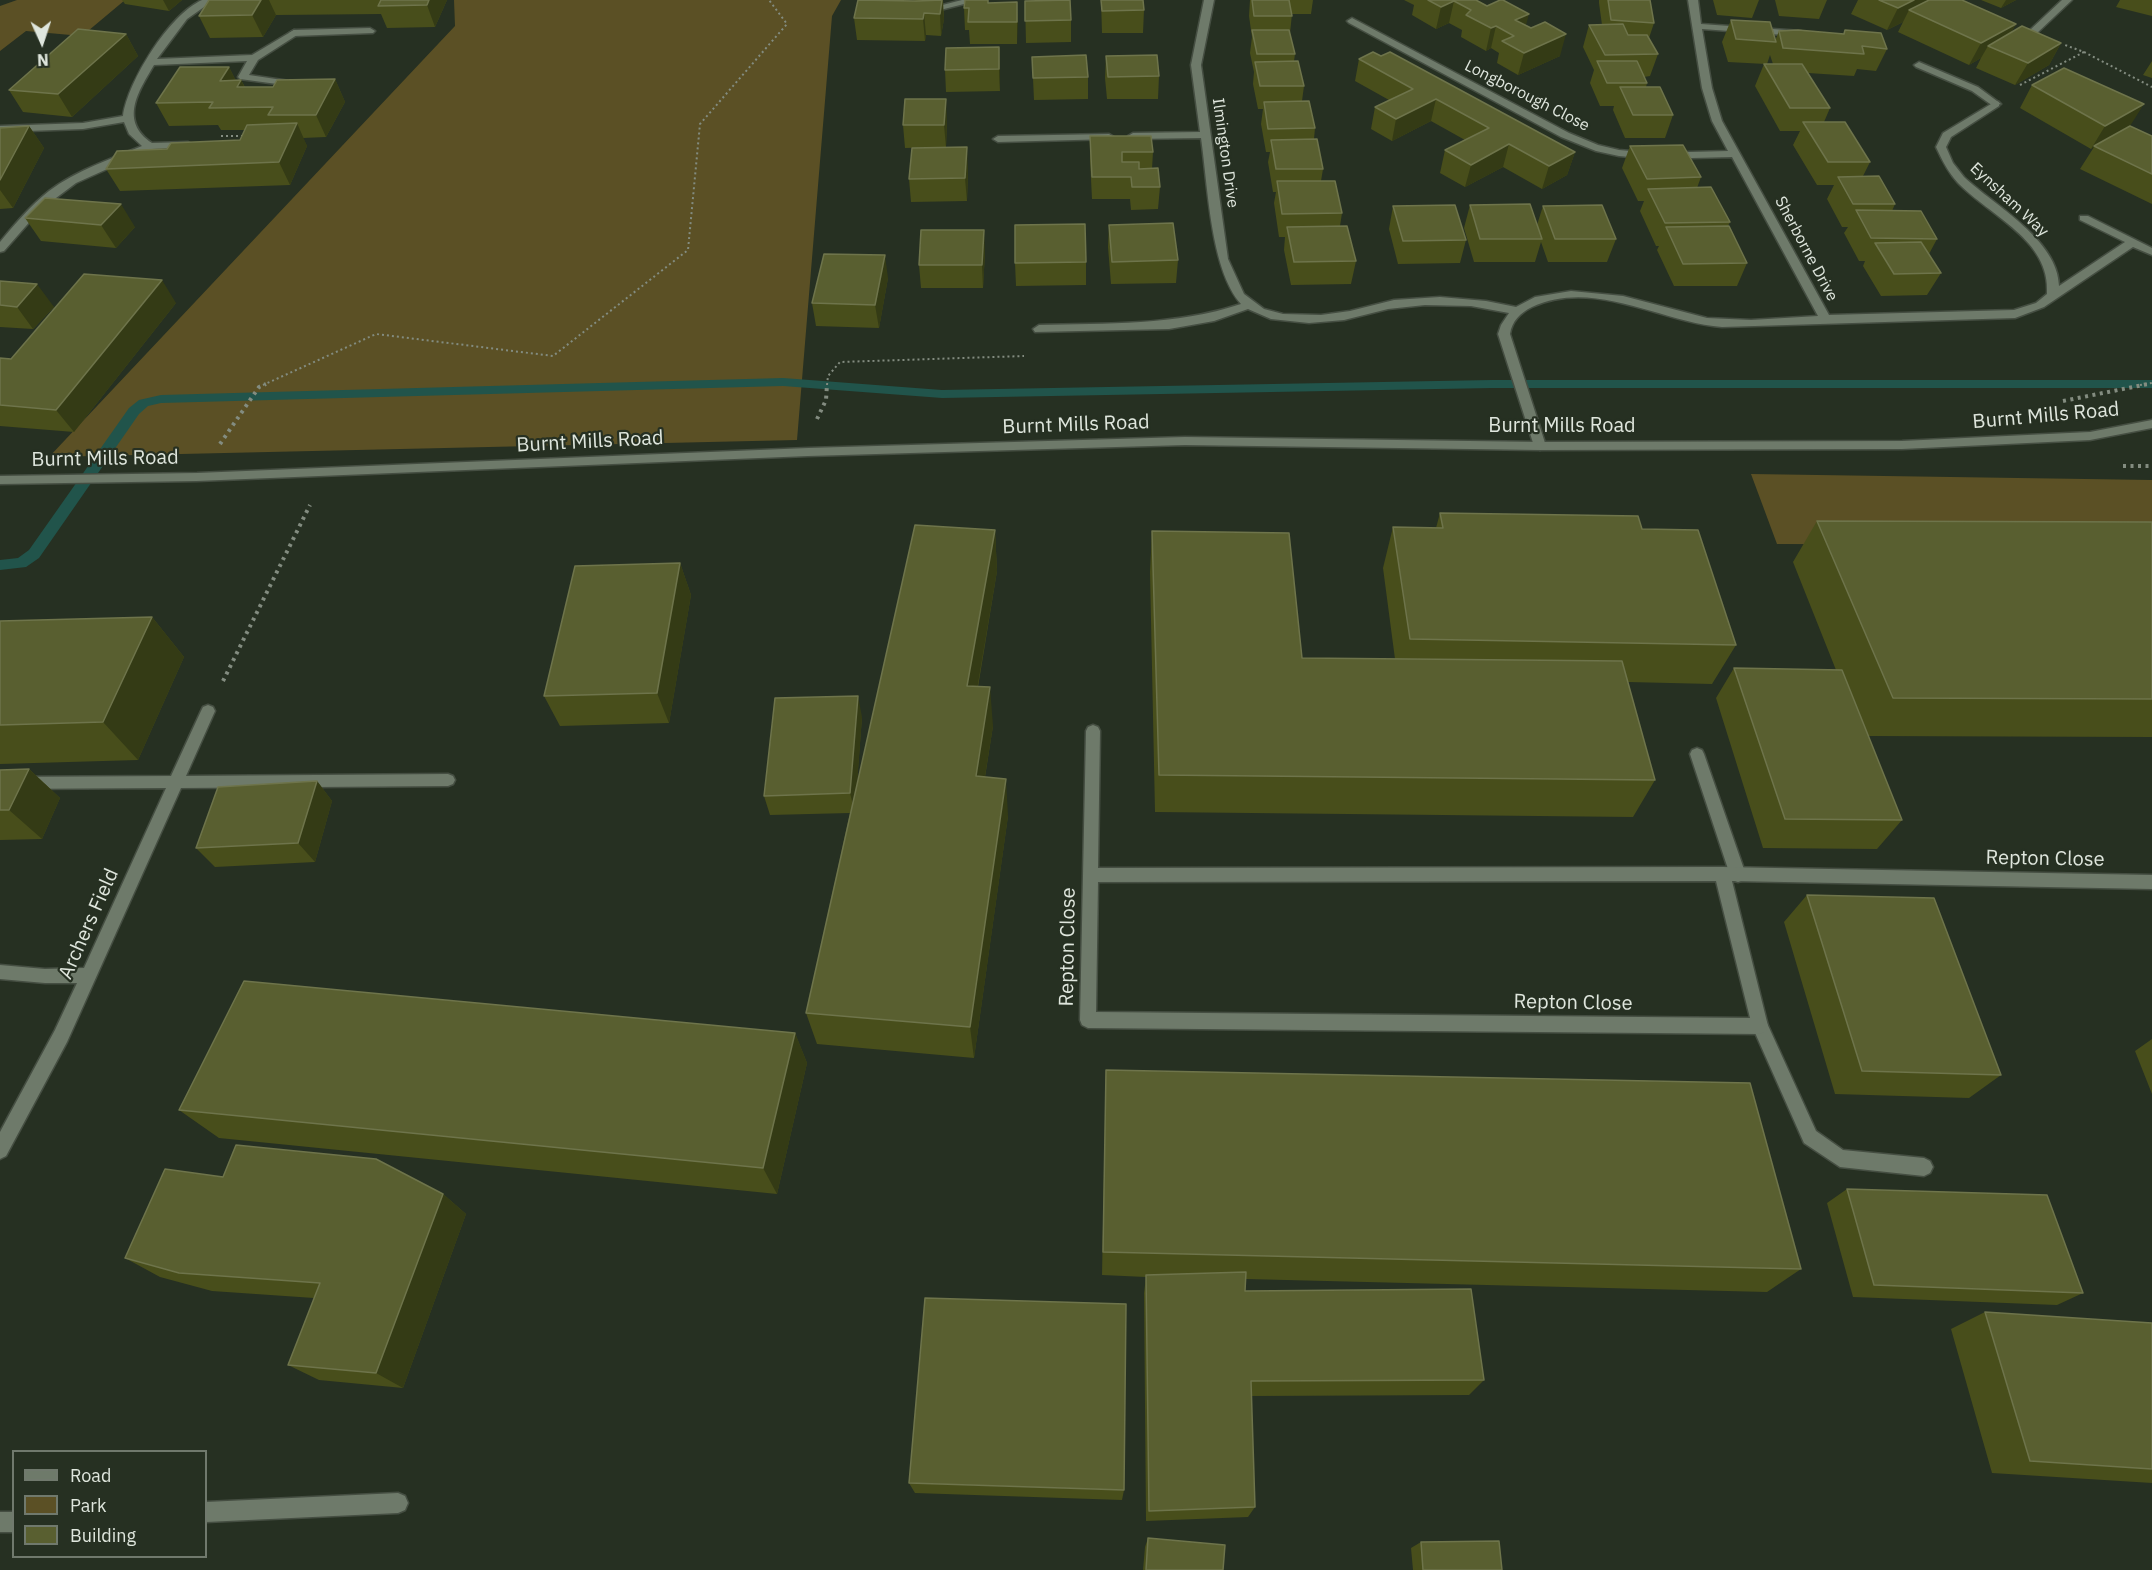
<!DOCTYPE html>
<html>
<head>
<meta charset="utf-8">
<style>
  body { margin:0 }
  #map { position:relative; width:2152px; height:1570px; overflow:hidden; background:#263022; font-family:"IBM Plex Sans",sans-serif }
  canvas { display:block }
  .legend { position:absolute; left:12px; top:1450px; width:195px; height:108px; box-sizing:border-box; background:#263022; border:2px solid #70796d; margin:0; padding:8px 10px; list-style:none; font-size:18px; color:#dfe6dd }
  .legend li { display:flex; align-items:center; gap:12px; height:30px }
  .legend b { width:30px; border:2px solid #70796d }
  .north { position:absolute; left:12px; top:12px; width:60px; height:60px; -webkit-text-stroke:4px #263022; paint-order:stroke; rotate:177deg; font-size:16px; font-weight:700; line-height:24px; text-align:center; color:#dfe6dd }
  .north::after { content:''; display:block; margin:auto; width:21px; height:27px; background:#dfe6dd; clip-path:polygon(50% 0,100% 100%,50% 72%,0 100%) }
</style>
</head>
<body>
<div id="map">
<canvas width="2152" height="1570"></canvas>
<ul class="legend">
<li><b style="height:8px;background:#6e7a6a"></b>Road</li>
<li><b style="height:16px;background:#5b5025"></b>Park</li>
<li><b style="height:16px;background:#595f30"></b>Building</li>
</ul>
<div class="north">N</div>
</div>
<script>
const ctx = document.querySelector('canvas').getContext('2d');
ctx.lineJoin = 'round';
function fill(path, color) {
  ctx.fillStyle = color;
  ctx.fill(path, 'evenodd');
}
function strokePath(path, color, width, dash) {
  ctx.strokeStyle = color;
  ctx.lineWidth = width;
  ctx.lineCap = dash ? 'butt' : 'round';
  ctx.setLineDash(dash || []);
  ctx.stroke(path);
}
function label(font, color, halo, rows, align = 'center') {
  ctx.font = font + ' "IBM Plex Sans",sans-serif';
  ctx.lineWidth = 4.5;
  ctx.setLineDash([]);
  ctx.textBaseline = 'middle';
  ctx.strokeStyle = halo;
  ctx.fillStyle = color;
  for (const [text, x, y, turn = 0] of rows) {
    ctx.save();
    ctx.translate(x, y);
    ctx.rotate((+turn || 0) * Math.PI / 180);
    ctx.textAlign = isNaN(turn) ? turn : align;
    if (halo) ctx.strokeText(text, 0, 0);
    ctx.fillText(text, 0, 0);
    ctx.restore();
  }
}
const green = new Path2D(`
  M17,0H125L82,36L26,31L0,51V6Z
  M454,0H841L832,16L797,440L49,457L455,26Z
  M1751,474L2152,480V545L1777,544Z`);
const stream = new Path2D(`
  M783,378L942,390L1492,380H2152V388H1492L942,398L783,386L161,403L148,406L139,414L39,558L26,567L0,570V560L18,558L29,550L129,408L139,400L161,395Z`);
const pathFar1 = new Path2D(`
  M2084,52L2152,87
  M2020,85L2084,52L2065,45
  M221,136H246
  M263,385L376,334L553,356L688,250L700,124L787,24L769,0
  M827,385L828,376L840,362L1024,356
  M2140,385L2152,383`);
const path = new Path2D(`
  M2063,401L2148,384
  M817,419L826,400L827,384
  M220,444L259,387L266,384
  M2123,466H2152
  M223,681L310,505`);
const service = new Path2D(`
  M370,28L375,31L373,33L294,36L289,33L294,30Z
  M1919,62L1978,87L2001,104L1993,106L1972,91L1916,67L1914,65Z
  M208,705L213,707L215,711L186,776L448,774L453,776L455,780L453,784L448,786L181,788L67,1042L6,1156L0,1159V1132L55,1030L77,983H45L0,979V965L45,969L84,968L166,788L0,789V777L171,776L201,711L203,707Z
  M1697,748L1702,750L1704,754L1746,875L1744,880L1738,882L1732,880L1730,875L1690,754L1692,750Z
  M1760,1018L1766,1021L1816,1131L1843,1150L1924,1158L1930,1161L1933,1167L1930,1173L1924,1176L1840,1167L1804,1143L1752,1026L1754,1021Z
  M398,1493L405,1496L408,1503L405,1510L398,1513L206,1522V1502Z
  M0,1512H14V1532H0Z`);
const minor = new Path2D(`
  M202,0H214L187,19L157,59L252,55L294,30L297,31V35L258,60L249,75L296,82L299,83V87L240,79L238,77L247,61L154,65C138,92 119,121 152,143L188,142L193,145L192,147L152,149L76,183L40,210L4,251L0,252V242C15,224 30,206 49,191C77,170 111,159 142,146L129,134L124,122L83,129L0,132V126L83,123L123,116C128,81 169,15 202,0Z
  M962,0H980L924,14L919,11Z
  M1204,0H1214L1201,65L1228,259L1244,294L1264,309L1283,314L1321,315L1350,311L1394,300L1440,297L1486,301L1516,307L1535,297L1571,291L1623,296L1707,318L1751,320L1818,316L1732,157L1652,159L1619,156L1596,151L1561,137L1349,23L1347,21L1352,18L1569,133L1598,145L1619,150L1652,153L1728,151L1712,121L1702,88L1688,0H1698L1701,24L1801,31V35L1798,36L1702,29L1712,88L1722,121L1829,315L2014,310L2036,303L2047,294C2051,240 1990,216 1958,183C1948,172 1942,160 1936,147L1943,133L1996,101L1999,102V106L1951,137L1946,147L1953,163L1964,177C1995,206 2058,240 2059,286L2125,242L2080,220V216H2088L2152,248V255L2133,247L2044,307L2015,318L1722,327C1660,322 1594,278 1532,307C1520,313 1512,321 1510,334L1546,446L1540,450L1534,446L1498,334L1501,325L1509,313L1471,306L1425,305L1388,309L1344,320L1309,323L1271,319L1248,309L1214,321L1169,329L1035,332L1033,329L1039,325C1107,323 1175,326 1241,304C1210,269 1208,185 1201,138L1133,139L1128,136L1133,133L1200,132L1191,65Z
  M2062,0H2072L2036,34H2030V30Z
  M1109,134L1114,137L1113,139L998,142L993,139L998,136Z
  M1093,725L1098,727L1100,731L1098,868L1722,867L2152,875V889L1732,881L1768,1026L1766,1031L1760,1034L1088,1028L1082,1025L1080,1020L1086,731L1088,727ZM1716,881L1750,1018L1096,1012L1098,882Z`);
const tertiary = new Path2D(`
  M2152,420V428L2090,440L1902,449L1540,450L1185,445L808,456L197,481L0,484V476L197,473L808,448L1185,437L1540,442L1902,441L2090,432Z`);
const wall = new Path2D(`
  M122,0H182L169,11L125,4Z
  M209,0H447L435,27L387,28L381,14L276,15L263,37L210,38L199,16Z
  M916,0H943L944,19L941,36L926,35L925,41L857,40L854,18Z
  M1101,0H1143L1144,10L1143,33H1102Z
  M1250,0H1313L1311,14H1292L1290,33L1295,54L1294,61L1304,86L1302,101L1315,128L1314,139L1323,169L1321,181L1342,213L1340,226L1356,261L1351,284L1291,285L1284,250L1285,237H1279L1274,203L1276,192H1273L1268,162L1270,152H1266L1261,124L1263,109H1258L1253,84L1254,72L1250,53L1252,37L1249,16Z
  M1404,0H1477L1526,26L1560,56L1518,75L1497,63L1499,53L1491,48L1486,51L1461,37L1462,30L1449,23L1436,29L1412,15L1414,5Z
  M1599,0H1650L1654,23L1649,38L1658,54L1650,76L1644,77L1647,83L1646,87L1673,115L1665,138H1625L1613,110L1614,106H1600L1590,83L1594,70L1583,47L1589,25H1602L1599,3Z
  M1713,0H1759L1752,18L1717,15Z
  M1775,0H1827L1819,19L1779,16Z
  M1858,0H1962L2016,24L2011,32L2061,43L2049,65L2015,85L1976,68L1981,58L1969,65L1898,32L1903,22L1887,30L1851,14Z
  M1981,0H2016L2001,8Z
  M2120,0H2152V16L2116,7Z
  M1025,1L1071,20V42L1026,43Z
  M1017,2V44H970L969,30H965L964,8L988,3Z
  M1731,20L1775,41L1779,31L1843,34L1845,30L1887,49L1876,71L1857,69L1854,76L1808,73L1830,108L1824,122L1870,162L1863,176L1895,204L1892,211L1937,239L1929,254L1941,273L1927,295L1881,296L1863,266L1865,261H1859L1844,233L1848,227H1842L1827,199L1834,185H1817L1793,145L1800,131H1780L1755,86L1764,64H1766L1728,62L1722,42ZM1770,55L1773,64H1767Z
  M126,34L138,56L72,117L23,112L9,90Z
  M999,47L1000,91L946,92L945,70Z
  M1106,56L1159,76L1158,99H1107L1105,78Z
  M1032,57L1088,77V99L1034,100Z
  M1359,59L1575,152L1567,175L1542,189L1503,167L1465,187L1440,173L1445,150L1465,140L1431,121L1392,141L1371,129L1375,107L1389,100L1355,81Z
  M2152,61V78L2143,75Z
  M229,67L236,81L241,80L245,87H273L335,79L345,102L326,137L303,138L307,146L290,185L120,191L106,169L167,149L240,140L245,130H221L218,125L169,126L156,103Z
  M2032,85L2130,126L2152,136V204L2080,169L2094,147L2091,149L2020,108Z
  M947,121L946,147L905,148L903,125Z
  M29,126L44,148L13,208L0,209V128Z
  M1090,136L1153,152L1152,169L1160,187L1158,209L1131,210L1130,199H1092L1090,159Z
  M1630,146L1701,177L1697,188L1730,222L1728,226L1747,263L1737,286H1674L1657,250L1659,246H1656L1640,211L1644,201H1638L1622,168Z
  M968,170L967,201L911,202L909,179Z
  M1470,205L1537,225L1543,206L1616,239L1607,262H1548L1541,242L1535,262H1474L1464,228Z
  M1393,206L1466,240L1460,263L1398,264L1389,229Z
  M25,218L135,227L116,248L41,241Z
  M1109,225L1178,260L1176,283L1111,284L1108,247Z
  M985,252L983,288H921L919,265Z
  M1086,262V285L1016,286L1015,263Z
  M888,278L879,328L816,326L812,303Z
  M0,281L54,307L33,329L0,327Z
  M176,303L74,432L0,426V358L11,359Z
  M1440,513L1642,529L1736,645L1712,684L1628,682L1655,780L1633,817L1155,812L1150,572L1152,531L1302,658L1395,659L1383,568L1393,527L1436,528Z
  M1817,521L2152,522V737L1868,736L1902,820L1877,849L1763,848L1716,698L1734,668L1836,670L1793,562Z
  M995,530L997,571L978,687L993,726L985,777L1008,816L974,1058L817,1044L806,1013L850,813L770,815L764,796L862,717L857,782Z
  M680,563L691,595L669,723L560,726L544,696Z
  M152,617L184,657L138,760L0,764V621Z
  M29,769L60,798L42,839L0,840V770Z
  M317,781L332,801L315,862L215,867L196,848Z
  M1807,895L2001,1075L1969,1098L1835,1094L1784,922Z
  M795,1033L807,1063L777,1194L219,1138L179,1110Z
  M2152,1039V1094L2135,1051Z
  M1106,1070L1801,1269L1767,1292L1246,1279L1245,1291L1484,1380L1469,1395L1251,1396L1255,1507L1248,1517L1146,1521L1144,1293L1146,1277L1102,1275Z
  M223,1177L443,1194L466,1214L403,1388L319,1380L288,1365L314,1298L212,1291L160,1277L125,1258Z
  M1847,1189L2083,1293L2057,1305L1853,1297L1827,1203Z
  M1985,1312L2152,1323V1483L1992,1473L1951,1329Z
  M909,1483L1124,1490L1122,1500L915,1493Z
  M1148,1538L1223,1570H1143L1145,1547Z
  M1421,1542L1502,1570H1413L1411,1548Z`);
const shadedWall = new Path2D(`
  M163,0H182L169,11Z
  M261,0H269L276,15L263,37L252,15Z
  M429,0H447L435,27L427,5Z
  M942,0L944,19L941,36L940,14Z
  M1914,0H1931L1909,10L1903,22L1887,30L1898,8Z
  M2006,0H2016L2001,8Z
  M1454,1L1449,23L1436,29L1441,7Z
  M1017,2L1018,24L1017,44Z
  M924,13L926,35L925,41L923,19Z
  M1529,14L1523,36L1515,20Z
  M2016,24L2004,46H1988L1981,58L1969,65L1981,43Z
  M1496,26L1491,48L1486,51L1491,28Z
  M126,34L138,56L72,117L58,94Z
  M1566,34L1560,56L1518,75L1524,53Z
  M2061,43L2049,65L2015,85L2028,63Z
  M999,47L1000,70V91L999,69Z
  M229,67L238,85L241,80L252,103L220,81Z
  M335,79L345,102L326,137L316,115Z
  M946,99L947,121L946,147L944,125Z
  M1436,99L1431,121L1392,141L1396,119Z
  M2144,104L2130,126L2091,149L2105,126Z
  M297,123L307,146L290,185L279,162Z
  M29,126L44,148L13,208L0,190V180Z
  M1509,144L1503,167L1465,187L1471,165Z
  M967,147L968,170L967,201L965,178Z
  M1575,152L1567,175L1542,189L1549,166Z
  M121,204L135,227L116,248L101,225Z
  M984,230L985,252L983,288L982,265Z
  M885,255L888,278L879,328L875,305Z
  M162,280L176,303L74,432L56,410Z
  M37,284L54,307L33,329L17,307Z
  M995,530L997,571L971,725L967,686Z
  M680,563L691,595L669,723L657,693Z
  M152,617L184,657L138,760L103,722Z
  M990,687L993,726L979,813L976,776Z
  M858,696L862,717L855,813L850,793Z
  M29,769L60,798L42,839L9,810Z
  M1006,779L1008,816L974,1058L970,1027Z
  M317,781L332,801L315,862L298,843Z
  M795,1033L807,1063L777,1194L763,1168Z
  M443,1194L466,1214L403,1388L376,1373Z`);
const building = new Path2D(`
  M209,0H261L252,15L199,16Z
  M381,0H429L427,5L378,6Z
  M858,0L916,1L942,0L940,14L924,13L923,19L854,18Z
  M965,0H988V3L1017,2V22H968L969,8H964Z
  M1070,0L1071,20L1025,21V1Z
  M1101,0H1143L1144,10L1102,11Z
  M1252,0H1289L1292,16H1254Z
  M1428,0H1476L1487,6L1500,0H1503L1529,14L1515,20L1531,28L1545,22L1566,34L1524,53L1502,41L1514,36L1496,26L1491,28L1466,15L1471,10L1454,1L1441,7Z
  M1608,0H1650L1654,23L1611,20Z
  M1879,0H1914L1898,8Z
  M1929,0H1962L2016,24L1981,43L1909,10Z
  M1731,20L1770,22L1776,42L1736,39Z
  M1623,24L1628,35H1647L1658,54L1605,55L1589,25Z
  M2022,26L2061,43L2028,63L1988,46Z
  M78,29L126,34L58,94L9,90Z
  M1252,30H1289L1295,54H1257Z
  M1798,30L1844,34L1845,30L1881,33L1887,49L1862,46L1864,54L1783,48L1779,31Z
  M999,47V69L945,70L946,48Z
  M1373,52L1381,56L1390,52L1575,152L1549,166L1509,144L1471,165L1445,150L1489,128L1436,99L1396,119L1375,107L1413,89L1359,59Z
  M1086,55L1088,77L1033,78L1032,57Z
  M1157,55L1159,76L1108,77L1106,56Z
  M1298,61L1304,86H1260L1255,62Z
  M1597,61H1637L1647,83H1607Z
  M1764,64H1802L1830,108H1790Z
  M180,67H229L220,81L241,80L237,87H273L277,80L335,79L316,115H268L273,107L209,108L213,102L156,103Z
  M2064,68L2144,104L2105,126L2032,85Z
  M1620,87H1660L1673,115H1633Z
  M905,99H946L944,125H903Z
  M1309,101L1315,128L1268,129L1264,102Z
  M1803,122H1845L1870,162H1828Z
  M297,123L279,162L106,169L117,151L167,149L171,143L240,140L247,125Z
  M29,126L0,180V128Z
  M2130,126L2152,136V174L2094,146Z
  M1090,136H1151L1153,152H1122V162H1139V169L1158,168L1160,187H1132L1131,177H1092Z
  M1317,139L1323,169H1276L1271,140Z
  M1683,145L1701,177L1647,179L1630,146Z
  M967,147L965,178L909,179L912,148Z
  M1879,176L1895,204H1853L1838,177Z
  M1277,181H1335L1342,213L1282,214Z
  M1711,187L1730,222L1665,223L1648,189Z
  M45,198L121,204L101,225L25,218Z
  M1530,204L1542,239H1480L1470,205Z
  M1455,205L1466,240L1403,241L1393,206Z
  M1602,205L1616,239H1555L1543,206Z
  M1856,210L1921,211L1937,239L1871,238Z
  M1173,223L1178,260L1112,262L1109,225Z
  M1085,224L1086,262L1015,263V225Z
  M1347,226L1356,261L1294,262L1287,227Z
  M1729,226L1747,263L1683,264L1666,227Z
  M921,230H984L982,265H919Z
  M1921,242L1941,273L1894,274L1875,243Z
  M824,254L885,255L875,305L812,303Z
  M84,274L162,280L56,410L0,405V358L11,359Z
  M0,281L37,284L17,307L0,305Z
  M1440,513L1638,516L1642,529L1698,530L1736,645L1410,639L1393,527L1443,528Z
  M1817,521L2152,522V699L1893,698Z
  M915,525L995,530L967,686L990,687L976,776L1006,779L970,1027L806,1013Z
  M1152,531L1289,533L1302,658L1622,661L1655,780L1159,775Z
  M680,563L657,693L544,696L575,566Z
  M152,617L103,722L0,725V621Z
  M1734,668L1842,670L1902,820L1785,819Z
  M858,696L850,793L764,796L775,698Z
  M29,769L9,810H0V770Z
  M317,781L298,843L196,848L218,787Z
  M1807,895L1934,898L2001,1075L1862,1071Z
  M244,981L795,1033L763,1168L179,1110Z
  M1106,1070L1750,1083L1801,1269L1103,1252Z
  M236,1145L376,1159L443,1194L376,1373L288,1365L320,1283L179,1273L125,1258L165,1169L223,1177Z
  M1847,1189L2047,1195L2083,1293L1874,1285Z
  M1246,1272L1245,1291L1471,1289L1484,1380L1251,1381L1255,1507L1149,1511L1146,1275Z
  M925,1298L1126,1304L1124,1490L909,1483Z
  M1985,1312L2152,1323V1469L2030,1461Z
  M1148,1538L1225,1545L1223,1570H1146Z
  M1499,1541L1502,1570H1423L1421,1542Z`);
const farStreetnames = [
  ["Longborough Close",1527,96,27],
  ["Ilmington Drive",1225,153,82],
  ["Eynsham Way",2009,200,43],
  ["Sherborne Drive",1806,249,62]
];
const streetNames = [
  ["Burnt Mills Road",2046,416,-5],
  ["Burnt Mills Road",1076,425,-2],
  ["Burnt Mills Road",1562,426],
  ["Burnt Mills Road",590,442,-3],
  ["Burnt Mills Road",105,459,-1],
  ["Repton Close",2045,859,1],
  ["Archers Field",89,924,-66],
  ["Repton Close",1068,947,-89],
  ["Repton Close",1573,1003,1]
];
fill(green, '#5b5025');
fill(stream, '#21544b');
strokePath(service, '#454e42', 3);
strokePath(minor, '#454e42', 3);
strokePath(tertiary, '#454e42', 3);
strokePath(pathFar1, '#838c80', 2, [2, 3]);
strokePath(path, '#838c80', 4, [3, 4.5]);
fill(service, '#6e7a6a');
fill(minor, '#6e7a6a');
fill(tertiary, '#6e7a6a');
fill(wall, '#484e1b');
fill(shadedWall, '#343b15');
fill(building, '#595f30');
strokePath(building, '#6e744b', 1.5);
label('16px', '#dfe6dd', '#263022', farStreetnames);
label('20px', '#dfe6dd', '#263022', streetNames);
</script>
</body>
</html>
